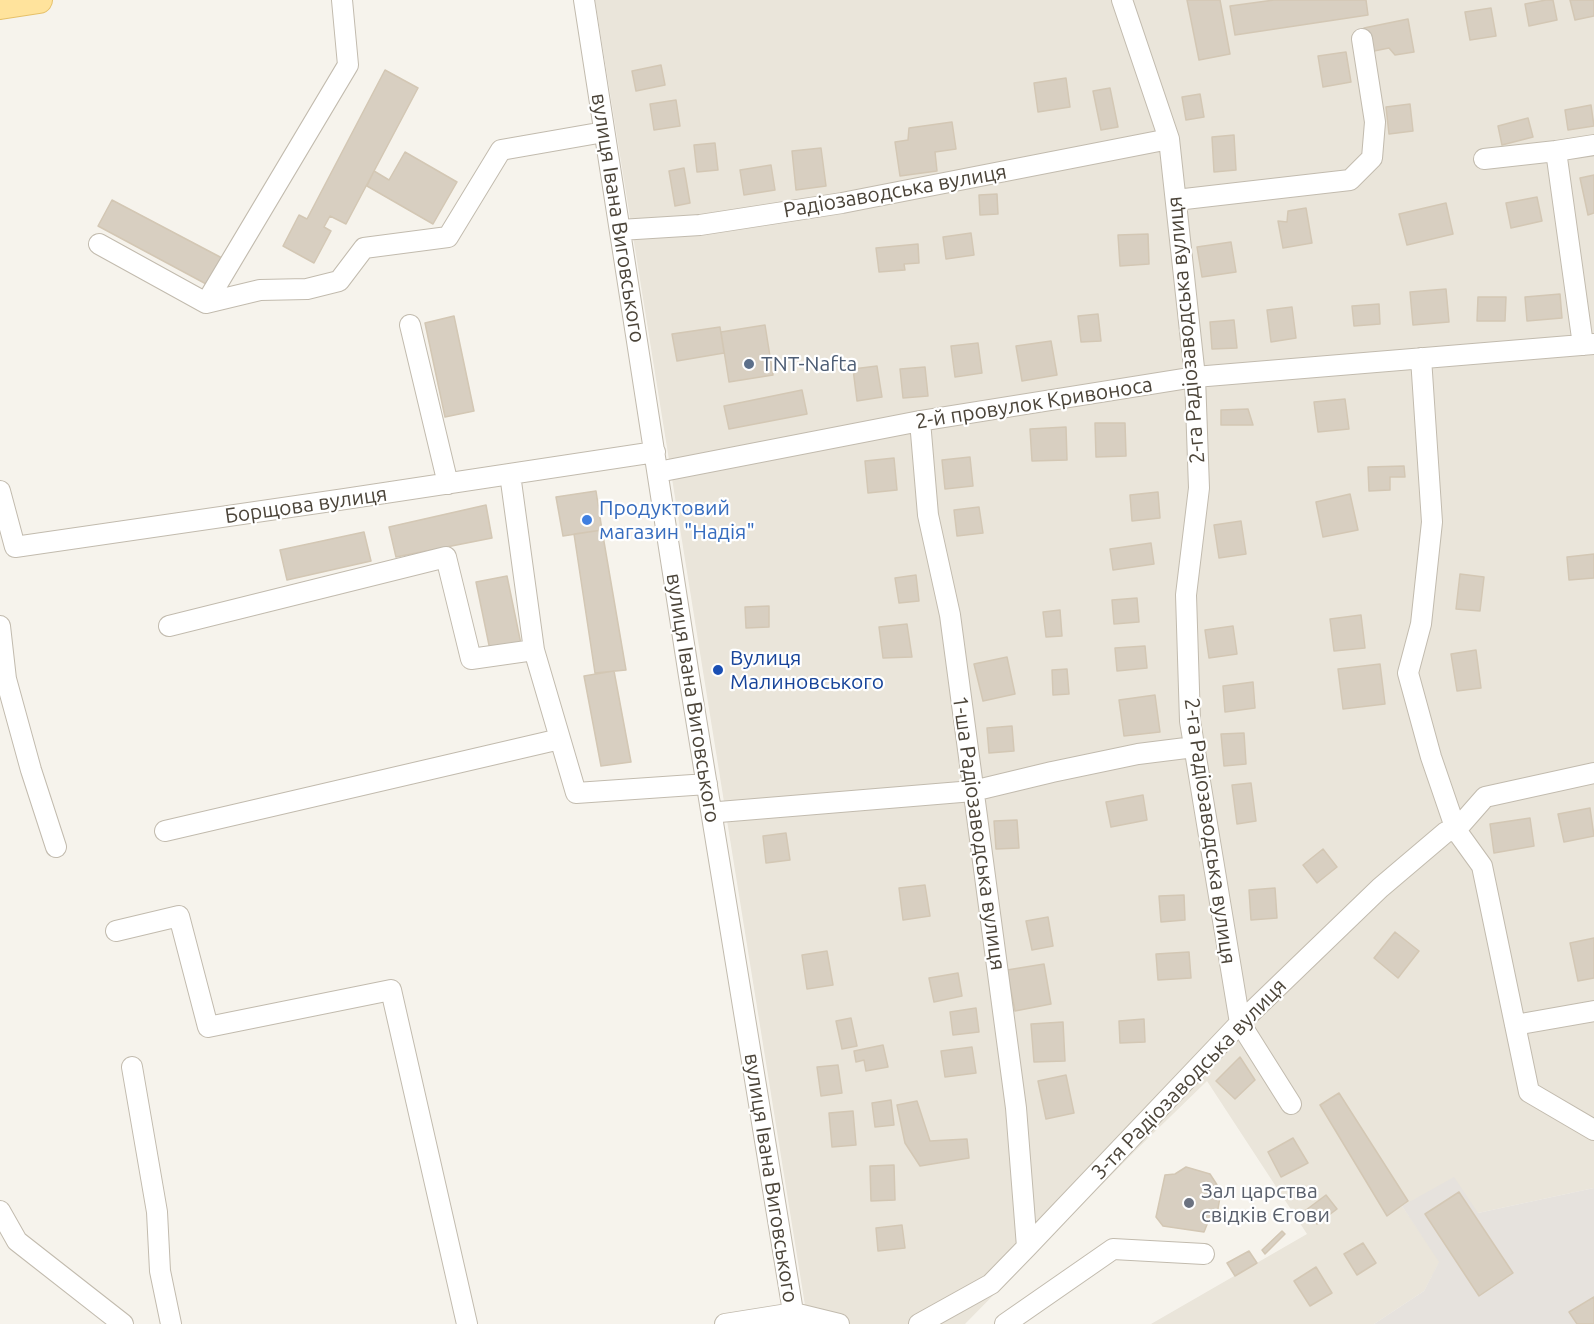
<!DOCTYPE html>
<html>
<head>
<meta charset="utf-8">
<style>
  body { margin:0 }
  canvas { display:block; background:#f6f3ec }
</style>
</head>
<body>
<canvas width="1594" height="1324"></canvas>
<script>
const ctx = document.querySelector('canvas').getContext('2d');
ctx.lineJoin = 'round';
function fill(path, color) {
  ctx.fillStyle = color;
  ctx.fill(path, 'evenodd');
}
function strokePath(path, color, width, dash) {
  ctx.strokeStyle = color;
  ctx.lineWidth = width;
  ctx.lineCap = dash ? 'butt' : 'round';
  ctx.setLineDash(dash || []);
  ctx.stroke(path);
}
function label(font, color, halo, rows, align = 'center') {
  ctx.font = font + ' Ubuntu,sans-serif';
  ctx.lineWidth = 4.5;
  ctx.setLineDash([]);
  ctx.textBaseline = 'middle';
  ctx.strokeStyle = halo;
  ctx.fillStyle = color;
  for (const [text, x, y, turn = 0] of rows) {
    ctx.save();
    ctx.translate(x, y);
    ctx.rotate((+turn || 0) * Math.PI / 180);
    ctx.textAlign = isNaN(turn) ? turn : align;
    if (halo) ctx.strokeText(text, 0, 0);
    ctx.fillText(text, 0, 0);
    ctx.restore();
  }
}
const residential = new Path2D(`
  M595,0H1594V1188L1478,1213L1402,1206L1440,1261L1424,1291L1374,1324H1151L1307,1234L1207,1081L1135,1151L965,1324H808Z`);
const industrial = new Path2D(`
  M1454,1177L1478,1213L1594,1188V1324H1374L1424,1291L1439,1262L1402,1206Z`);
const building = new Path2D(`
  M1187,0H1220L1230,54L1199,60Z
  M1274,0H1366L1368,15L1235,35L1230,6Z
  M1546,0H1553L1557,20L1529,26L1525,4Z
  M1570,0H1594V16L1575,20Z
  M1491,8L1496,36L1470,40L1465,12Z
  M1408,19L1414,52L1395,55L1389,48L1369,52L1364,28Z
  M1346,52L1351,82L1323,87L1318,56Z
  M661,65L665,85L636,91L632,71Z
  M385,70L418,88L346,224L330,216L324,227L331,231L314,263L283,246L299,215L307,219Z
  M1066,78L1070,107L1038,112L1034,83Z
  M1110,88L1118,127L1101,130L1093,91Z
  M1200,94L1204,117L1186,120L1182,97Z
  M676,100L680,126L654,130L650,104Z
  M1410,104L1413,131L1389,134L1386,107Z
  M1591,105L1594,126L1568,130L1565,110Z
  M1528,118L1533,137L1502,145L1498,126Z
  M952,122L956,149L935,152L937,171L900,176L895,142L908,140L909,128Z
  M1234,135L1236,170L1214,172L1212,137Z
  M715,143L718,170L697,172L694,145Z
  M821,148L826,186L796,190L792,151Z
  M405,152L457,182L433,224L367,186L374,171L389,180Z
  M771,165L775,190L744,195L740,170Z
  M684,168L690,203L675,206L669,171Z
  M1594,175V213L1588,215L1580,178Z
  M997,194L998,214L980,215L979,195Z
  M1537,197L1542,221L1511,228L1506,203Z
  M112,200L222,258L208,285L98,226Z
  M1446,203L1453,234L1407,245L1399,214Z
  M1306,208L1312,243L1283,248L1278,221L1287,222L1288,211Z
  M971,233L974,255L946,259L943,237Z
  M1148,234L1149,264L1120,266L1118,235Z
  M1231,242L1236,272L1202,277L1197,247Z
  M918,244L919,263L904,264L905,270L879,272L876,248Z
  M1446,289L1449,322L1413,325L1410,292Z
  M1560,294L1562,318L1527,321L1525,297Z
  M1478,297H1506L1505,321H1477Z
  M1379,304L1380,324L1354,326L1352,306Z
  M1292,307L1296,338L1271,342L1267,310Z
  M1098,314L1101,341L1081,342L1078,316Z
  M454,316L474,411L445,417L425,323Z
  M1234,320L1237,348L1212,349L1210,322Z
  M765,325L773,375L729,382L721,332Z
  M720,327L724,353L677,361L672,334Z
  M1051,341L1057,375L1022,381L1016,346Z
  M978,343L982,373L955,377L951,346Z
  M877,366L882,397L857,401L853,369Z
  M925,367L928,396L903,398L900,369Z
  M802,390L807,414L729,429L724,406Z
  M1345,399L1349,429L1318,432L1314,402Z
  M1248,409L1253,425H1221V410Z
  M1095,423H1125L1126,456L1096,457Z
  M1066,427L1067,460L1032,461L1030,429Z
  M970,457L973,486L945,489L942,460Z
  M894,458L897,490L868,493L865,461Z
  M1404,466L1405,477H1390V490L1369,491L1368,467Z
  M596,491L602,530L563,536L556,497Z
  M1158,492L1160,518L1132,521L1130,495Z
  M1350,494L1358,530L1323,537L1316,502Z
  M486,505L492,538L396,557L389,527Z
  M979,507L983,533L957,536L954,510Z
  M1241,521L1246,554L1219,558L1214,525Z
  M602,530L626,670L595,673L574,534Z
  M364,532L371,561L287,580L280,550Z
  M1151,543L1154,564L1113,570L1110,549Z
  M1594,554V578L1569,580L1567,557Z
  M1460,574L1484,577L1480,611L1456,609Z
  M916,575L919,601L899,603L895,578Z
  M507,576L521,644L490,650L476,582Z
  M1137,598L1139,622L1114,624L1112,600Z
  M769,606V627L746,628L745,607Z
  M1060,610L1062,636L1046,637L1043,612Z
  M1361,615L1365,648L1334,651L1330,619Z
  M907,624L912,657L883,658L879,627Z
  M1233,626L1237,654L1209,658L1205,630Z
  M1145,646L1147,668L1117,671L1115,648Z
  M1476,650L1481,688L1457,691L1451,654Z
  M1007,657L1015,694L983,701L974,664Z
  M1380,664L1385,704L1343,709L1338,669Z
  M1067,669L1069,694L1053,695L1052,670Z
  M614,671L631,762L601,766L584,676Z
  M1253,682L1255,708L1225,712L1223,686Z
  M1155,695L1160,732L1124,736L1119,700Z
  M1012,726L1014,751L989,753L987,728Z
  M1244,733L1246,764L1224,766L1221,734Z
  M1251,783L1256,821L1237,824L1232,785Z
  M1143,795L1147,820L1111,827L1106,802Z
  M1590,808L1594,836L1564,842L1558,814Z
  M1530,818L1534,846L1494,853L1490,824Z
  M1017,820L1019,848L996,849L994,821Z
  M786,833L790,860L766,863L763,836Z
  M1323,849L1337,867L1317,883L1303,865Z
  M925,885L930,916L903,920L899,888Z
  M1275,888L1277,918L1251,920L1249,890Z
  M1184,895L1185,920L1161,922L1159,896Z
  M1048,917L1053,946L1032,950L1026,921Z
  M1395,932L1419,951L1398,978L1374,958Z
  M1594,938V978L1578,981L1570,943Z
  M827,951L833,985L807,989L802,955Z
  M1189,952L1191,978L1158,980L1156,954Z
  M1044,964L1051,1004L1015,1011L1007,970Z
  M958,973L962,996L934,1002L929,978Z
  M976,1008L979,1032L953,1035L950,1012Z
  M851,1018L857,1046L842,1049L836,1021Z
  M1144,1019L1145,1042L1120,1043L1119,1021Z
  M1063,1022L1065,1061L1034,1062L1031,1024Z
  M883,1045L888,1067L866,1071L864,1060L856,1062L854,1051Z
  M972,1047L976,1073L945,1077L941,1051Z
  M1240,1057L1255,1080L1235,1099L1216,1081Z
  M838,1065L842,1093L821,1096L817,1067Z
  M1066,1075L1074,1113L1046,1119L1038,1081Z
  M1339,1093L1408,1201L1387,1216L1320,1105Z
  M891,1100L894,1125L875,1127L872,1103Z
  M917,1101L930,1141L967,1139L969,1158L920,1166L905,1143L897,1105Z
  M853,1111L856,1145L832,1147L829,1113Z
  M1293,1138L1308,1163L1281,1177L1268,1152Z
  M894,1165L895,1200L871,1201L870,1166Z
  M1186,1167L1210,1174L1221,1191L1217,1215L1208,1222L1204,1232L1163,1226L1156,1217L1165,1175L1175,1174Z
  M1459,1192L1513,1273L1479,1296L1425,1214Z
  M1326,1195L1337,1209L1317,1224L1306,1210Z
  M902,1225L905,1248L878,1251L876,1228Z
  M1282,1231L1285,1234L1265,1254L1262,1250Z
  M1363,1243L1376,1263L1357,1275L1344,1254Z
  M1249,1251L1257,1263L1235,1276L1227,1263Z
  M1316,1267L1332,1293L1310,1306L1294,1281Z
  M1594,1297V1324H1577L1569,1312Z`);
const minor = new Path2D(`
  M584,0L689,676L795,1324
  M1122,0L1169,139L1195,377L1199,488L1186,595L1190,721L1240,1023L1291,1104
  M1556,151L1594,145
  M1484,159L1556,151L1583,345
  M1176,200L1350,180L1372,158L1375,122L1362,39
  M620,230L700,225L842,203L1169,139
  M99,244L206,303L348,65L342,0
  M206,303L260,290L307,289L339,281L364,248L448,237L501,150L604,132
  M410,325L448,484
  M1421,358L1432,522L1421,624L1408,673L1431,757L1456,830L1482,866L1529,1092L1594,1130
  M920,421L928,515L950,615L1016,1108L1027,1247
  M658,472L920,421L1195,377L1594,344
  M510,474L534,650
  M0,491L15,547L345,499L655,452
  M0,626L6,679L31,770L56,847
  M169,626L446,557L471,659L534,650L576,793L707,784
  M712,814L719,812L973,791L1052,772L1138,754L1194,747
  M1456,830L1485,797L1594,773
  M165,831L560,739
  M116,931L179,916L208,1027L391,990L467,1324
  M1515,1025L1594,1011
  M132,1067L157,1212L160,1271L171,1324
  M0,1211L17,1241L123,1324
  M725,1324L794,1313L839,1324
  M919,1324L991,1284L1027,1247L1240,1023L1380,888L1446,832L1456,830
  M1005,1324L1113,1249L1204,1254`);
const major = new Path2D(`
  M0,6L39,0`);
const markers = [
  [749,364,6,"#5c6f8a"],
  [587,520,6,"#3f7fe0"],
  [718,670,6,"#1a4fb4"],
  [1189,1203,6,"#6b7280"]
];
const streetNames = [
  ["Радіозаводська вулиця",895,191,-10],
  ["вулиця Івана Виговського",618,218,81],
  ["2-га Радіозаводська вулиця",1186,330,-95],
  ["2-й провулок Кривоноса",1034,403,-9],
  ["Борщова вулиця",306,505,-8],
  ["вулиця Івана Виговського",693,698,81],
  ["2-га Радіозаводська вулиця",1210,831,82],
  ["1-ша Радіозаводська вулиця",979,833,82],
  ["3-тя Радіозаводська вулиця",1189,1079,-46],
  ["вулиця Івана Виговського",771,1178,81]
];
const serviceNames = [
  ["TNT-Nafta",761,364]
];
const shopNames = [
  ["Продуктовий",599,508],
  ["магазин \"Надія\"",599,532]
];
const transitNames = [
  ["Вулиця",730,658],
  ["Малиновського",730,682]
];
const worshipNames = [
  ["Зал царства",1201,1191],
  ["свідків Єгови",1201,1215]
];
fill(residential, '#eae5da');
fill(industrial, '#e6e2dd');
fill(building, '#d8cfc1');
strokePath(building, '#d3c7b4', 1.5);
strokePath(minor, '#c2bbae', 22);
strokePath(major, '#e6c16a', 28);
strokePath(minor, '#fff', 20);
strokePath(major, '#ffe39c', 26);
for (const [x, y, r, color] of markers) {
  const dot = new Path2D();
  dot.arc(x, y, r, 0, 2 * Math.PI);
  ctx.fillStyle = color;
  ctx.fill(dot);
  strokePath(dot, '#fff', 2);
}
label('21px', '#4b4439', '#fff', streetNames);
label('21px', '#4e5e75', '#fff', serviceNames, 'left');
label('21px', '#366cbe', '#fff', shopNames, 'left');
label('21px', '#164399', '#fff', transitNames, 'left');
label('21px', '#5b616d', '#fff', worshipNames, 'left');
</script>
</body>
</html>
